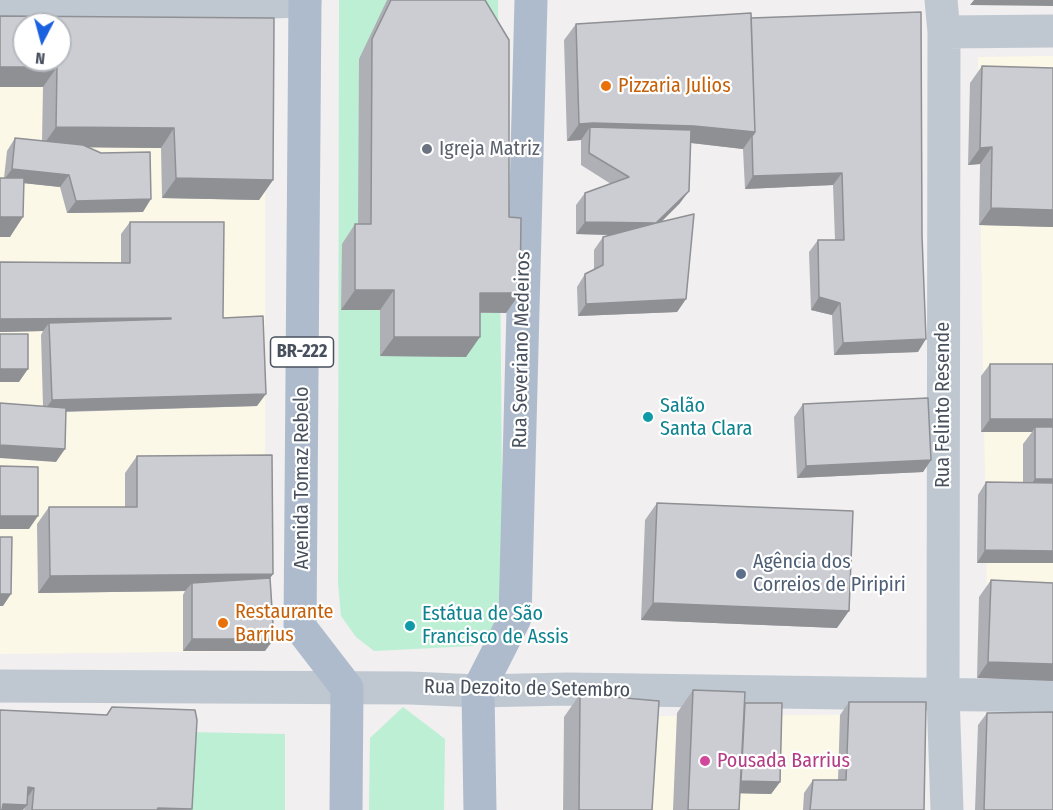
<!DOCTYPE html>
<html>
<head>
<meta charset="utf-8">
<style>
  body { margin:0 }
  #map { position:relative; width:1053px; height:810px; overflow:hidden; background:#f1efef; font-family:"Fira Sans Condensed",sans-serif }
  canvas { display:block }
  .north { position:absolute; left:12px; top:12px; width:60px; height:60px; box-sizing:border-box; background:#fff; border:2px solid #b5b9be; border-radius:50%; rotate:186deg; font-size:16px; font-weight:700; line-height:24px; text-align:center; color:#47505c }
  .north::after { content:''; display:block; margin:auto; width:21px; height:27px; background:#1a60df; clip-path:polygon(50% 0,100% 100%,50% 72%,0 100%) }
</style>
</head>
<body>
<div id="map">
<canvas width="1053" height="810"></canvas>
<div class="north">N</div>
</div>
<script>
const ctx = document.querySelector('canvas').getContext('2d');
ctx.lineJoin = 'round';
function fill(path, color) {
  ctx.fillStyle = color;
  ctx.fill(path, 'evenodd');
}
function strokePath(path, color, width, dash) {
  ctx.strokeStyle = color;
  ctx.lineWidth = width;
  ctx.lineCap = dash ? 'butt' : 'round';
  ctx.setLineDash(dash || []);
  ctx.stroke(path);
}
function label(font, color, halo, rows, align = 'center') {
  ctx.font = font + ' "Fira Sans Condensed",sans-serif';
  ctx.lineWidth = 4.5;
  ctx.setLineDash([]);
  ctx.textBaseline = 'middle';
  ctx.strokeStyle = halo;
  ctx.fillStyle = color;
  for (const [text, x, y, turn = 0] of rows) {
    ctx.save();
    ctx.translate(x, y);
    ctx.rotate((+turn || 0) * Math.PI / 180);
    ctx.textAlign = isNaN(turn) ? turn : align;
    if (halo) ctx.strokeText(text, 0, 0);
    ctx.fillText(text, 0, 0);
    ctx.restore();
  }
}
const commercial = new Path2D(`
  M265,30V651L0,654V34L24,60H60Z
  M1053,56V663H988L978,57Z
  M917,714L915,810H562L564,717Z`);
const green = new Path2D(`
  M339,0H498L503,614L493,634L473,646L374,651L356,637L341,616L338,584Z
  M403,707L445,739L444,810H369L370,738Z
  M188,732L285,734V810H188Z`);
const minor = new Path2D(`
  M941,0L944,32L943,695L947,810
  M0,10L305,1
  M944,32L1053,31
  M0,686L410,688L478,691L568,689L1053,696`);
const major = new Path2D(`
  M305,0L300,627L347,688L346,810
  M480,810L478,691L515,618L531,0`);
const wall = new Path2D(`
  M387,0H485L509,217L520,293L506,313H480L466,357L380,356V310H341L342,244L355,224H358L359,59Z
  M921,12L918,352L834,355L832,315L811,310L809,252L818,240H835L833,185L745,189L743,149L691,143L680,203L661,222L686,299L677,312L578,316L577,287L585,274L594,270V250L603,237L611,235L576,234V205L585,193L611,184L581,165V140L567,141L564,40L576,24Z
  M0,16L273,180L259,200L162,198L161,148L87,147L143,212L67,213L60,187L24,183L10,237H0V178H4L7,151L15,138L42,141L43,87H0Z
  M982,66L1053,68V227L979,225L980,164L968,165L970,83Z
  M130,222L223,318L257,406L66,412L56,462L43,406L41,335L43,331L0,332V262L121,263V234Z
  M990,364H1053V563H977L978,495L986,482H1023V444L1032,432H981V376Z
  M803,404L931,460L923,472L797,478L794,417Z
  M137,456L273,574L270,578L265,651H183V595L185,591L38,593L37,524L49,507H125V473Z
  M657,503L837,628L641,620L645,520Z
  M991,580L1053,583L977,678L979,597Z
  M693,690L745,703L780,782L771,794L740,793L739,810H673L677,713Z
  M580,694L652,810H563L564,717Z
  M849,702L924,810H803L804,793L813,780H838L840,715Z
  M112,707L191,810H24L25,807L0,810L106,715Z
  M987,713L1053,810H975L978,725Z`);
const shadedWall = new Path2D(`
  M974,0H1053V6L970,5Z
  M0,67H57L43,87H0Z
  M593,123L694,126L755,132L743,149L683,142L590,127L581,140L567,141L579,124Z
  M56,127L174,128L161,148L42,147Z
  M992,147L980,164L968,165L980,148Z
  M12,169L69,175L60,187L3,181Z
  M842,173L833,185L745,189L753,176Z
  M176,178L273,180L259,200L162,198Z
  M689,191L680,203L647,236L656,223Z
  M151,199L143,212L67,213L76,201Z
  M991,208L1053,210V227L979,225Z
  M0,217H23L10,237H0Z
  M585,222L656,223L647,236L576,234Z
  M355,290H394L380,310H341Z
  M480,293H520L506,313L466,312Z
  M819,297L840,303L832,315L811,310Z
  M686,299L677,312L578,316L586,304Z
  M171,318L162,331L49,323L43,331L0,332V319Z
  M394,337H480L466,357L380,356Z
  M926,339L918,352L834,355L843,343Z
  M0,369H28L19,382H0Z
  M266,394L257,406L43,412L52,400Z
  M990,419H1053V432L1035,427L1032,432H981Z
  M0,445L65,449L56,462L0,458Z
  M931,460L923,472L797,478L806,466Z
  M1035,479H1053V496L1023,495Z
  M0,516H38L29,529H0Z
  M985,550L1053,551V563H977Z
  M273,574L261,591L192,583L185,591L38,593L50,576Z
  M0,594H11L3,606H0Z
  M653,603L849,611L837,628L641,620Z
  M192,639H274L265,651H183Z
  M988,662L1053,664V681L977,678Z
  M734,781L780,782L771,794L725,793Z
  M28,787L34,788L25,801Z
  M3,804L27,805L23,810H0Z
  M158,808L192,809L156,810Z`);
const building = new Path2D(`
  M391,0H485L509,40V217L521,218L520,293H480V337H394V290H355V224H371L372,39Z
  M921,12L922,236L926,339L843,343L840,303L819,297L818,240H844L842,173L753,176L752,136L755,132L751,18Z
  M751,13L755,132L694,126L593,123L579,124L576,24Z
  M0,16L274,18L273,180L176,178L174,128L56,127L57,67H0ZM24,24H60V60H24Z
  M982,66L1053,68V210L991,208L992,147L980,148Z
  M590,127L691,130L689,191L656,223L694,214L686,299L586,304L585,274L603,265V237L656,223L585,222V193L629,177L589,153Z
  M15,138L83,145L101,153L150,152L151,199L76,201L69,175L12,169Z
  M0,178H24L23,217H0Z
  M130,222H224L223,318L263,316L266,394L52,400L49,323L171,319V318L0,319V262L130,263Z
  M0,334H28V369H0Z
  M990,364H1053V419H990Z
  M928,398L931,460L806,466L803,404Z
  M0,403L66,408L65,449L0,445Z
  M1035,427H1053V479H1035Z
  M272,455L273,574L50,576L49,507H137V456Z
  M0,466L38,467V516H0Z
  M986,482L1053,483V551L985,550Z
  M657,503L853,511L849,611L653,603Z
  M0,537H12L11,594H0Z
  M270,578L274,639H192V583Z
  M991,580L1053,583V664L988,662Z
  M693,690L745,692L739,810H688Z
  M580,694L659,701L652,810H579Z
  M849,702H926L924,810H810L813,780H846Z
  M745,703H782L780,782L741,781Z
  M112,707L195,710L197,720L192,809L158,808L157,810H32L34,788L28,787L27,805L3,804L2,810H0V710L107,715Z
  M1053,712V810H984L987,713Z`);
const markers = [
  [606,86,6,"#e8710a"],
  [427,149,6,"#6b7280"],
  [648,417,6,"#0f9aa8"],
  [741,574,6,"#5c6f8a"],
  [223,623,6,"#e8710a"],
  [410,626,6,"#0f9aa8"],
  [705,761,6,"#d1479c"]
];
const shields = [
  [302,352,63]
];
const shieldNames = [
  ["BR-222",302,352]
];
const foodNames = [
  ["Pizzaria Julios",618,86],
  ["Restaurante",235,612],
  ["Barrius",235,635]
];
const worshipNames = [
  ["Igreja Matriz",439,149]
];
const streetNames = [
  ["Rua Severiano Medeiros",522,350,-89],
  ["Rua Felinto Resende",943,405,-90],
  ["Avenida Tomaz Rebelo",302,478,-90],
  ["Rua Dezoito de Setembro",527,689,1]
];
const cultureNames = [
  ["Salão",660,406],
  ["Santa Clara",660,429],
  ["Estátua de São",422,614],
  ["Francisco de Assis",422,637]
];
const serviceNames = [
  ["Agência dos",753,562],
  ["Correios de Piripiri",753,585]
];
const hotelNames = [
  ["Pousada Barrius",717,761]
];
fill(commercial, '#fcf8e8');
fill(green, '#bdefd4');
strokePath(minor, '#bfc8d1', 33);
strokePath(major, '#aebbcd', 33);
fill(wall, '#afb0b5');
fill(shadedWall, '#8e9094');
fill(building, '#cbcdd3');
strokePath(building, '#8e9094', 1.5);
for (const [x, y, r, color] of markers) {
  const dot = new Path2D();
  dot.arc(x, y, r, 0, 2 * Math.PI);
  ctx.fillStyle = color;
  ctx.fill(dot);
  strokePath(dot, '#fff', 2);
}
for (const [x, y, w] of shields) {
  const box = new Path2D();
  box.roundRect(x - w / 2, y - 15, w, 30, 4.5);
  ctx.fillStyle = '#fff';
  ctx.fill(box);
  strokePath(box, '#47505c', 1.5);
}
label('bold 18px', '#47505c', null, shieldNames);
label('20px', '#c56008', '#fff', foodNames, 'left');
label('20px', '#5b616d', '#fff', worshipNames, 'left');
label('20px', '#47505c', '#fff', streetNames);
label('20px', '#0d838f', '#fff', cultureNames, 'left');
label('20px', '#4e5e75', '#fff', serviceNames, 'left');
label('20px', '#b23c85', '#fff', hotelNames, 'left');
</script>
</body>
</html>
